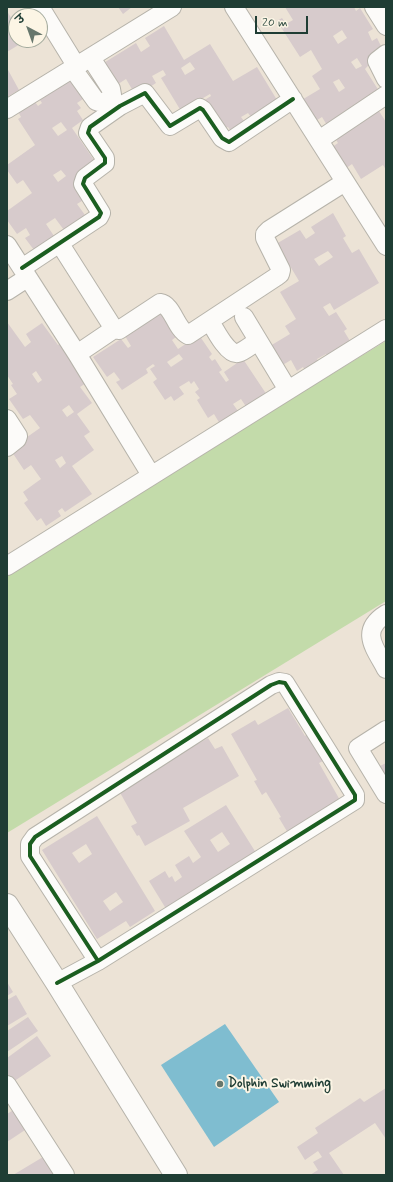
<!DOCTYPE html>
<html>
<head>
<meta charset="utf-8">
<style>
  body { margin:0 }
  #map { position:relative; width:393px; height:1182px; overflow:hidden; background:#ece3d6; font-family:Mynerve,"Playpen Sans Deva",sans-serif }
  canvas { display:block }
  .frame { position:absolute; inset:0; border:8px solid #1f3d34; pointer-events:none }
  .north { position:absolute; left:8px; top:8px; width:40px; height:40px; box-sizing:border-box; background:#fcf5e5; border:1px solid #a4ab9e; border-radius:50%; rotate:319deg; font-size:11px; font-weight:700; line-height:16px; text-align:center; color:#1f3d34 }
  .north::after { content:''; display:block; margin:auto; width:14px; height:18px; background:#67776d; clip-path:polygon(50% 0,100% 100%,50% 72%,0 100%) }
  .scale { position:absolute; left:255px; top:16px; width:53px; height:18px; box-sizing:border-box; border:2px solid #1f3d34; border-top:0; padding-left:5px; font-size:12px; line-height:14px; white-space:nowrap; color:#1f3d34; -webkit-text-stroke:3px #fcf5e5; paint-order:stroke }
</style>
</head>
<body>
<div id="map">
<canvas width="393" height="1182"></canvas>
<div class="frame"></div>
<div class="north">उ</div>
<div class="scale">20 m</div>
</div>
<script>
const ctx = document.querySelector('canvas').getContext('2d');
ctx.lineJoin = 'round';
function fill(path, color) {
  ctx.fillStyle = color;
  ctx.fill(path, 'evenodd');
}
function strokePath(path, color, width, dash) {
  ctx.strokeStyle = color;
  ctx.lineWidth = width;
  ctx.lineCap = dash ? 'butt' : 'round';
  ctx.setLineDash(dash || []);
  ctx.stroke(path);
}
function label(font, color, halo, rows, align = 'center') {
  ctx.font = font + ' Mynerve,sans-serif';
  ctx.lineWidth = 4;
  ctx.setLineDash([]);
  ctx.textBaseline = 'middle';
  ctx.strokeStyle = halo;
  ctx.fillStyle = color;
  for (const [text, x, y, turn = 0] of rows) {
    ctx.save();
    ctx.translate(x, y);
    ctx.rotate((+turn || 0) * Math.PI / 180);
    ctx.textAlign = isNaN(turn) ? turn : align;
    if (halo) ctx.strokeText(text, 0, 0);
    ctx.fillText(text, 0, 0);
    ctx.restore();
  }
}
const green = new Path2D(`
  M386,341V601L7,833V572Z`);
const water = new Path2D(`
  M225,1024L279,1102L214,1147L161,1065Z`);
const building = new Path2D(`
  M118,7H132L123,14Z
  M285,7H354L356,11L360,8L373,29L368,32L372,41L377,38L383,50L365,69L386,102L377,108L386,122V170L383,165L361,179L352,164L342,171L328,150L338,143L322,117L314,122L300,101L320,89L312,76L322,69L311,50L300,57L277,21L282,18L286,24L293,20ZM342,30L347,38L338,44L333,36ZM357,58L362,66L356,69L351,62ZM339,79L345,88L339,92L333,82Z
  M7,11L16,26V40H24L25,41L7,52Z
  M164,26L184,60L210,44L233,81L257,67L280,105L254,121L248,113L241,117L247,125L233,134L228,127L221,131L203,101L211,96L210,94L181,111L161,78L166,75L163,70L152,76L156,83L136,96L126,79L115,86L102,64L136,43L141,52L150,46L145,38ZM190,62L195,69L185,75L181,68Z
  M7,68L19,90L7,97Z
  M67,75L83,99L77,103L81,108L77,111L83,120L72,128L98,166L74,183L85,199L77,204L85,215L64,230L55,218L46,224L54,236L34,250L25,238L30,235L26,228L17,234L7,220V211L32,193L23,180L17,184L7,170V165L35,145L18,119L21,117L16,108L32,98L38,106L42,103L37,96ZM61,122L67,130L58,136L52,128ZM61,170L66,176L58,182L53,175Z
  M333,213L346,236L343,238L352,253L359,249L379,283L334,310L330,303L323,307L329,316L336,312L347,329L344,331L353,346L330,360L326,354L317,359L321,366L307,374L303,367L297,371L291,360L281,366L270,346L290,334L285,326L296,319L280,292L299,281L290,266L284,269L276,244L300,230L306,239L315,233L311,227ZM328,251L333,257L319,266L314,259Z
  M161,313L176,337L172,340L178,349L199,335L212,354L209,357L212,361L215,359L222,370L219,372L226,382L229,380L224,372L243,359L269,398L249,411L241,399L233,404L238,411L220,424L214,414L208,418L197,400L200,398L195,392L199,389L194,381L191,384L189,381L179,387L184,394L174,401L171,396L165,400L153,382L157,379L150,369L155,366L153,364L146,369L148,373L122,390L116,382L120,380L114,372L107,377L93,357L121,339L128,348L131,346L125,336ZM179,354L183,359L171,367L167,362Z
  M7,322L25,347L31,342L26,334L42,323L58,345L62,342L74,359L71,361L73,365L89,381L80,387L92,403L77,414L90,432L84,436L94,450L72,466L92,494L65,512L62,508L58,511L61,516L46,526L41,518L37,521L24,503L28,500L23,492L41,479L31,465L24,470L10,449L40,428L30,415L23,419L9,399L17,394L11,385L13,384L7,375ZM36,371L42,380L38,383L32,374ZM69,405L74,412L67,417L62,410ZM62,456L66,463L60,468L55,460Z
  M288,708L305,736L307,734L323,761L319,763L341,802L288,833L279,818L281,817L266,792L262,795L254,781L257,780L231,734L255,720L258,725Z
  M208,738L215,749L222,746L239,776L183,808L190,821L145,846L139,835L137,836L131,826L137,823L118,789Z
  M386,763V777L380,766Z
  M226,805L258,856L168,912L149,881L165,871L169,878L172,876L175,882L182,877L175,865L189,856L193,863L201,857L184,831ZM222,832L230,844L218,852L210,840Z
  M97,816L155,911L130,927L126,921L97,939L42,850ZM86,844L92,854L79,863L72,853ZM116,892L123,902L110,911L103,901Z
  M7,982L13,992L7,996Z
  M16,995L27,1014L7,1026V1000Z
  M28,1017L38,1031L7,1052V1031Z
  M37,1036L51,1056L13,1082L7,1073V1058Z
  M386,1088V1139L375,1123L329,1153L344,1175H310L318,1170L313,1162L322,1157L318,1151L305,1160L297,1147L318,1133L315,1128L360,1098L364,1102Z
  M15,1109L28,1128L7,1142V1114Z
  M43,1157L54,1175H13Z`);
const minor = new Path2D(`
  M40,7L77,67
  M234,7L386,246
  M374,7L386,26
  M386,54L377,61L386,79
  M73,69L96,101C103,104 108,101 112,95L111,89L91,58
  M7,109L172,7
  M319,140L386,95
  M60,244L114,329L119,330L160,303C173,305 175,328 188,335L276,277L280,274L281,270L265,238V234L269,230L345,182
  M7,245L77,354L151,475
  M22,268L99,217L101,213L83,184L85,178L105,163V158L88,133L90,127L120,106L145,93L170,126L200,108L203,110L222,138L229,142L293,99
  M7,291L27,278
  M244,317L288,390
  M210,321C214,328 228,356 238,353C245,351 252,344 258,341
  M77,354L114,329
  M7,419L18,436L17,439L7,447
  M7,566L386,329
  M386,614C359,631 375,648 386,669
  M386,730L358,748L386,794
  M57,983L98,961L355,800V795L285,683L279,682L271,685L35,837L30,844V856L98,961
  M7,1085L65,1175`);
const tertiary = new Path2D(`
  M7,905L57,983L176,1175`);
const cycleway = new Path2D(`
  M22,268L99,217L101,213L83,184L85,178L105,163V158L88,133L90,127L120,106L145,93L170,126L200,108L203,110L222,138L229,142L293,99
  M57,983L98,961L355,800V795L285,683L279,682L271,685L35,837L30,844V856L98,961`);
const markers = [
  [220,1084,4,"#67776d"]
];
const poiNames = [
  ["Dolphin Swimming",228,1084]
];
fill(green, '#c3dbaa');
fill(water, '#7fbdd0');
fill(building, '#d7cbcc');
strokePath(minor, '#b6b3aa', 20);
strokePath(tertiary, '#b6b3aa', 24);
strokePath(minor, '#fcfbf9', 18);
strokePath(tertiary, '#fcfbf9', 22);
strokePath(cycleway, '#1b5e20', 4);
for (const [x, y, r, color] of markers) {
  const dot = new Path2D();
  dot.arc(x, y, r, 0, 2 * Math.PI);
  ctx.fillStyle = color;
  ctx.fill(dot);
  strokePath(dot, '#fcf5e5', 1.5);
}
label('bold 13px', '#1f3d34', '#fcf5e5', poiNames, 'left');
</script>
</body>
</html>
